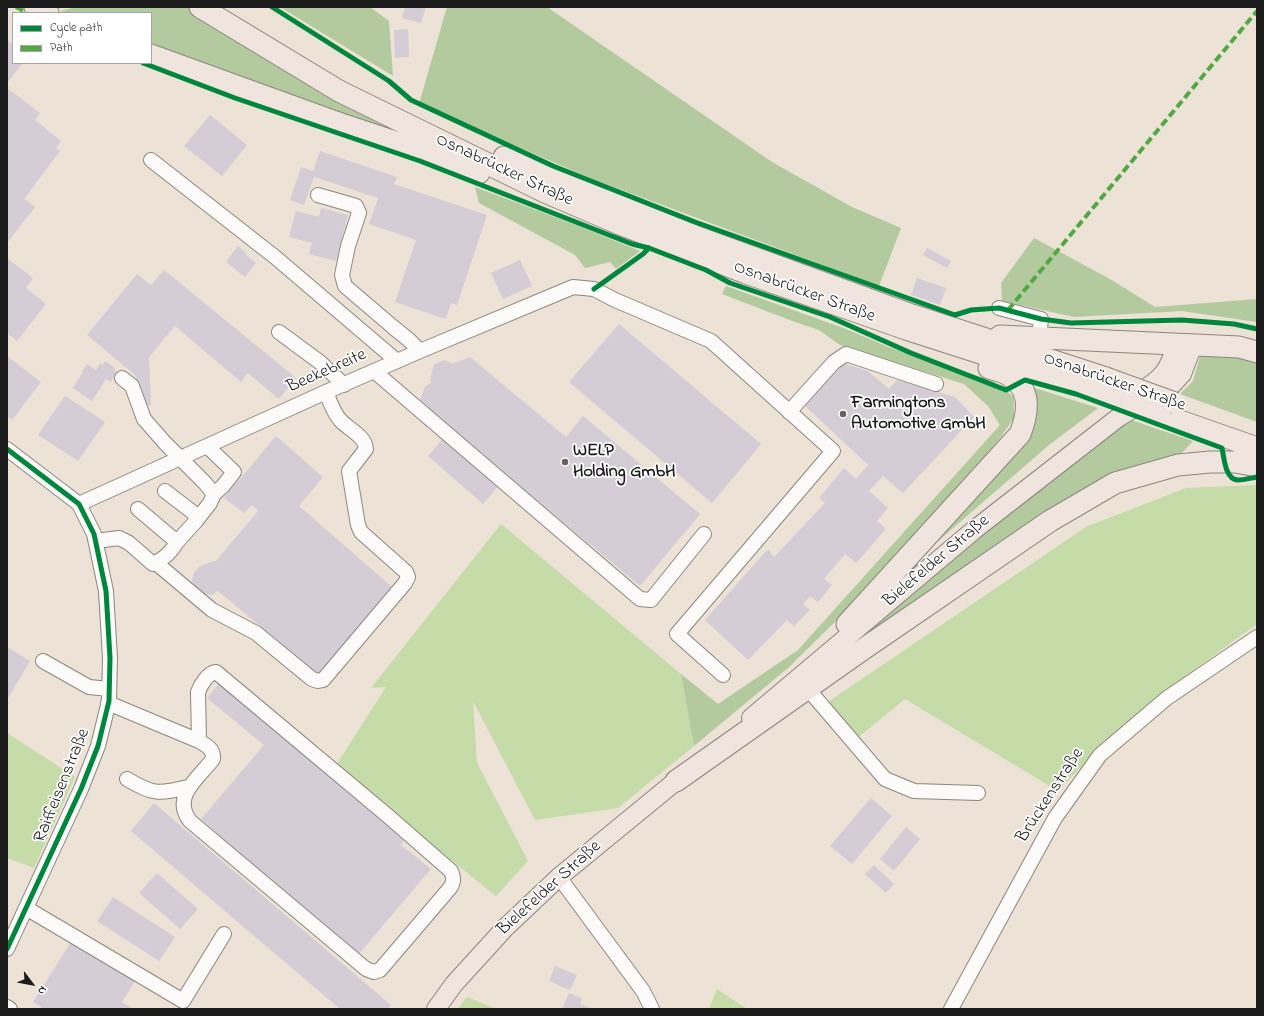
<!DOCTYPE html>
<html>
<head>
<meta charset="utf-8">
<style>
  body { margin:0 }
  #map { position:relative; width:1264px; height:1016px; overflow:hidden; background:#ece2d5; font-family:"Indie Flower",sans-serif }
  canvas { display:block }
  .frame { position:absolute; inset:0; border:8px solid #1c1c1c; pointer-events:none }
  .legend { position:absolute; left:12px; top:12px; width:140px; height:52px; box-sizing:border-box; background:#fff; border:1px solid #a4a4a4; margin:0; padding:5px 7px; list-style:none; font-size:12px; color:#1c1c1c }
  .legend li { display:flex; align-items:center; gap:8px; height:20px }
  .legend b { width:20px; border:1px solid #a4a4a4 }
  .north { position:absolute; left:12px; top:964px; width:40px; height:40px; -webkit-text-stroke:3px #fff; paint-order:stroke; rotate:122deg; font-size:11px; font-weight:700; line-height:16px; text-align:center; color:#1c1c1c }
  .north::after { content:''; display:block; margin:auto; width:14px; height:18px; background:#1c1c1c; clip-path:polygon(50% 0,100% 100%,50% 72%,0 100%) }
</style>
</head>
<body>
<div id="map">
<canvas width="1264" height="1016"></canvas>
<div class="frame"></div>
<ul class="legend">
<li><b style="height:5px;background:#00873e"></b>Cycle path</li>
<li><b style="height:5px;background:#52a943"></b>Path</li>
</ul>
<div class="north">N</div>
</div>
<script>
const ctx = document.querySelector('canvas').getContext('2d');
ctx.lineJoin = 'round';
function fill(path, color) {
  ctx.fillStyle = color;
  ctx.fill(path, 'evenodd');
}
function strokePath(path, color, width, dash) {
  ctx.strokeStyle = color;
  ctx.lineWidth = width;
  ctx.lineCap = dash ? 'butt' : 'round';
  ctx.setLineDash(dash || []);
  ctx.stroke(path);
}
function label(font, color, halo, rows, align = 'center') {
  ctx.font = font + ' "Indie Flower",sans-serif';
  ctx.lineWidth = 3.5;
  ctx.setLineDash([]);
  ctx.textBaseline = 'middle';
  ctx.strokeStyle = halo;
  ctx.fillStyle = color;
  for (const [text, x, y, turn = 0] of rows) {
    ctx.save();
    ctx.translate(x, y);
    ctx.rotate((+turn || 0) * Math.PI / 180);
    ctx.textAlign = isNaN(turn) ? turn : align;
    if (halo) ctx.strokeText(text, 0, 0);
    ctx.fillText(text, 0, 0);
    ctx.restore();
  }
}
const green = new Path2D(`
  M1257,485V624L1188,674L1110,737L1058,791L905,699L855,740L828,702L1086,527L1186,488Z
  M501,524L681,674L694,746L618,808L535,820L473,701L477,763L528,861L496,896L335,767L386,687L371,688Z
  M7,733L75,777L34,868L7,858Z
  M717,989L747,1009H709Z
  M467,997L496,1009H458Z`);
const forest = new Path2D(`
  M77,7H188L263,58L395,132L151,47V13H65L60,11Z
  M280,7H370L389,21L393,76Z
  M447,7H547L772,162L852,207L901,228L879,286L590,178L419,104Z
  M475,187L576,225L640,251L616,269L610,262L585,268L575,255L479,203Z
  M1034,238L1110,279L1155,307L1257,299V322L1182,311L1074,317L1002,301L1001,283Z
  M726,286L846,329L891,348L993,381L1014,397V418L998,441L844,613L788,668L694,746L681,674L718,704L798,650L1000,425L988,406L964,384L840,345L819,330L795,322L722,294Z
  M1201,353L1241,357L1257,362V422L1180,394L1193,381Z
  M1028,386L1098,408L1049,445L907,568L1019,444Z
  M1131,420L1193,441L1179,456L875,634L870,627L1094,444Z`);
const building = new Path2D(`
  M405,7H426L421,23L402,18Z
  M408,29L409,57L395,58L394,30Z
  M7,40L13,45V63H23L7,83Z
  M7,88L40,113L35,120L61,141L56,148L60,151L24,199L35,207L7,243Z
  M210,115L247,145L222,176L184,146Z
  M320,151L397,177L394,184L487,215L457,305L451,303L446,319L395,302L416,240L369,224L378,198L314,177L304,205L290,200L301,167L313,171Z
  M321,208L348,215L336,261L309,254L312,243L289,237L296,211L319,217Z
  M238,246L247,254L246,255L256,263L245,277L226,262Z
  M927,248L951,261L947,268L923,255Z
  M7,258L33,278L26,288L46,304L17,341L7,333Z
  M520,260L532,286L503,299L491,273Z
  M164,270L296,378L279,399L248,373L241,382L175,326L149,357L151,405L143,407L135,375L87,335L137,274L151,285Z
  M917,278L946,288L940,305L911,295Z
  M619,324L761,444L712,503L569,382Z
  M7,356L41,382L12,420L7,416Z
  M470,357L566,437L583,416L700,514L640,586L522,488L420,400L425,387L432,382L430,381L434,364L445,360L452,364Z
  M105,361L114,367L116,374L111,382L106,379L92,401L73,388L83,372L82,371L87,364L96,370L100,363L103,365Z
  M840,362L868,371L889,389L897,380L955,397L974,417L903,493L883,476L869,491L888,508L877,521L886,529L856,563L845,554L824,579L832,585L818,602L810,596L803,604L810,610L794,626L787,620L748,660L705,620L768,549L774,557L825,503L819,498L844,468L856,479L868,465L803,404Z
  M65,396L105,422L78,461L38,435Z
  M276,436L323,477L299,506L392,587L319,675L218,591L212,595L203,594L195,588L192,580L194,573L199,567L210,562L216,561L258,511L252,505L244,513L224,498Z
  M444,437L499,485L483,504L428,456Z
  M7,647L30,661L7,700Z
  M222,680L406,837L401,845L431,869L357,956L201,819L264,745L207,698Z
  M871,798L892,816L852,864L830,846Z
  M154,803L391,1005L388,1009H340L131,831Z
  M906,827L920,839L894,871L880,859Z
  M874,865L894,884L886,893L865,874Z
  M157,873L198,909L180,929L139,893Z
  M113,897L175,937L159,961L97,921Z
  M73,939L137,978L122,1002L133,1009H44L33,1002Z
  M555,966L577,975L570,990L549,981Z
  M569,993L582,998L580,1004L593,1009H562Z`);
const minor = new Path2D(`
  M151,160L275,257L397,361
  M318,195L356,206L359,213L348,246L342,275L345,286L393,327L409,340L420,351
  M999,308L1041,319L1039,338
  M279,332L321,363L344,385
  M374,371L640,599L651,600L704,534
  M122,378L132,386L144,419L165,443L205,483L214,494L210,503L196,521
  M789,412L834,362L846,354L936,384
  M207,446L234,472L223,486L214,494
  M7,449L79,504L94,534L106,591L110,658L109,701L98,746L81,789L7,949
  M165,491L195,514L196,521L177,542
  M79,504L326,392L420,351L573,287L594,289L615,300L711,341L833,451L677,634L723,675
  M96,541L119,538L129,543L153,564C164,559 171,553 177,542L138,509
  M156,563L212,610L256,633L312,679L318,681L323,680L405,583L408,577L406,572L361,532L358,525L349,471L366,449C365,436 350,430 341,421C334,414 330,402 326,392
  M43,661L89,687L109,689
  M807,688L885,779L914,791L978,793
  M108,703L199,741C206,745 214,749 213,759C199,778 171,796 190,821L366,969L374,972L380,970L450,888C454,882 454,878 451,871L388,816L216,672C208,673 201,684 198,692L199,741
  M127,779C153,795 159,794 188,787
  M559,877L643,991L652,1009
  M26,908L183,1001L224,934
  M7,1007L10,1009
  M951,1009L1055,818L1100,755L1167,698L1257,637`);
const major = new Path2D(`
  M1140,392C1164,377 1168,371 1177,344
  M751,718L974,530L1119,417L1170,387L1182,374L1193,345
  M436,1009L454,984L505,928L559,877L687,772`);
const highway = new Path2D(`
  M35,7L48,13
  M200,7L339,91L545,192L622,225L746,273L906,329L1092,389
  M151,55L344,125L413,148L479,173
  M504,157L632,211L695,236L912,315L1106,378
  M1000,336L1239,347L1257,352
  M1160,414L1257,448
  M847,624L1020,434C1029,411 1032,388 1007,374C1001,371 995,370 989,368
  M676,781L862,650L1050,521L1115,483L1178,465L1210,462H1235L1257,466`);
const highwayBridge = new Path2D(`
  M1106,378L1175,403
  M1092,389L1160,414`);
const quiet = new Path2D(`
  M16,7L27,13
  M1008,310L1257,11`);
const cycleway = new Path2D(`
  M272,7L389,81L411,100L553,166L695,222L955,315L971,310L999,308L1041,319L1071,323L1182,320L1234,324L1257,329
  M143,63L235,98L420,161L632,244L649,248L706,270L730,283L830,317L911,353L1006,390L1025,380L1076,394L1222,448C1224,457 1225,480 1238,480C1244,480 1251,478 1257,477
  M594,289L643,254L649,248
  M7,449L79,504L94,534L106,591L110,658L109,701L98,746L81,789L7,949`);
const markers = [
  [843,414,4,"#65615d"],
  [565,462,4,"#65615d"]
];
const streetNames = [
  ["Osnabrücker Straße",504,171,25],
  ["Osnabrücker Straße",804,293,20],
  ["Beekebreite",327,372,-24],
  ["Osnabrücker Straße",1114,383,19],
  ["Bielefelder Straße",937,562,-40],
  ["Raiffeisenstraße",63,786,-68],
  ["Brückenstraße",1051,796,-57],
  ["Bielefelder Straße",550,889,-42]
];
const poiNames = [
  ["Farmingtons",851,404],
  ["Automotive GmbH",851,425],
  ["WELP",573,452],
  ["Holding GmbH",573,473]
];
fill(green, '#c5dba8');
fill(forest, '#b3ca9f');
fill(building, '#d5cdd5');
strokePath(minor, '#8b867f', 16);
strokePath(major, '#8b867f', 20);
strokePath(highway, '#8b867f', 23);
strokePath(minor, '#fcfbf9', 14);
strokePath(major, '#efe5de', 18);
strokePath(highway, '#efe5de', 21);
strokePath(highwayBridge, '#8b867f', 23, []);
strokePath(highwayBridge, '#efe5de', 21);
strokePath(quiet, '#52a943', 4, [8, 4]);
strokePath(cycleway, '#00873e', 5);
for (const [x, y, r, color] of markers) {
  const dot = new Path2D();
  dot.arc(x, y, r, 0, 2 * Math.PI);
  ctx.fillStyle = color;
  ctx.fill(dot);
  strokePath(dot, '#fff', 1.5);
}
label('18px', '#1c1c1c', '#fff', streetNames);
label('bold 18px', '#1c1c1c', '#fff', poiNames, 'left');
</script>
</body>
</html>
